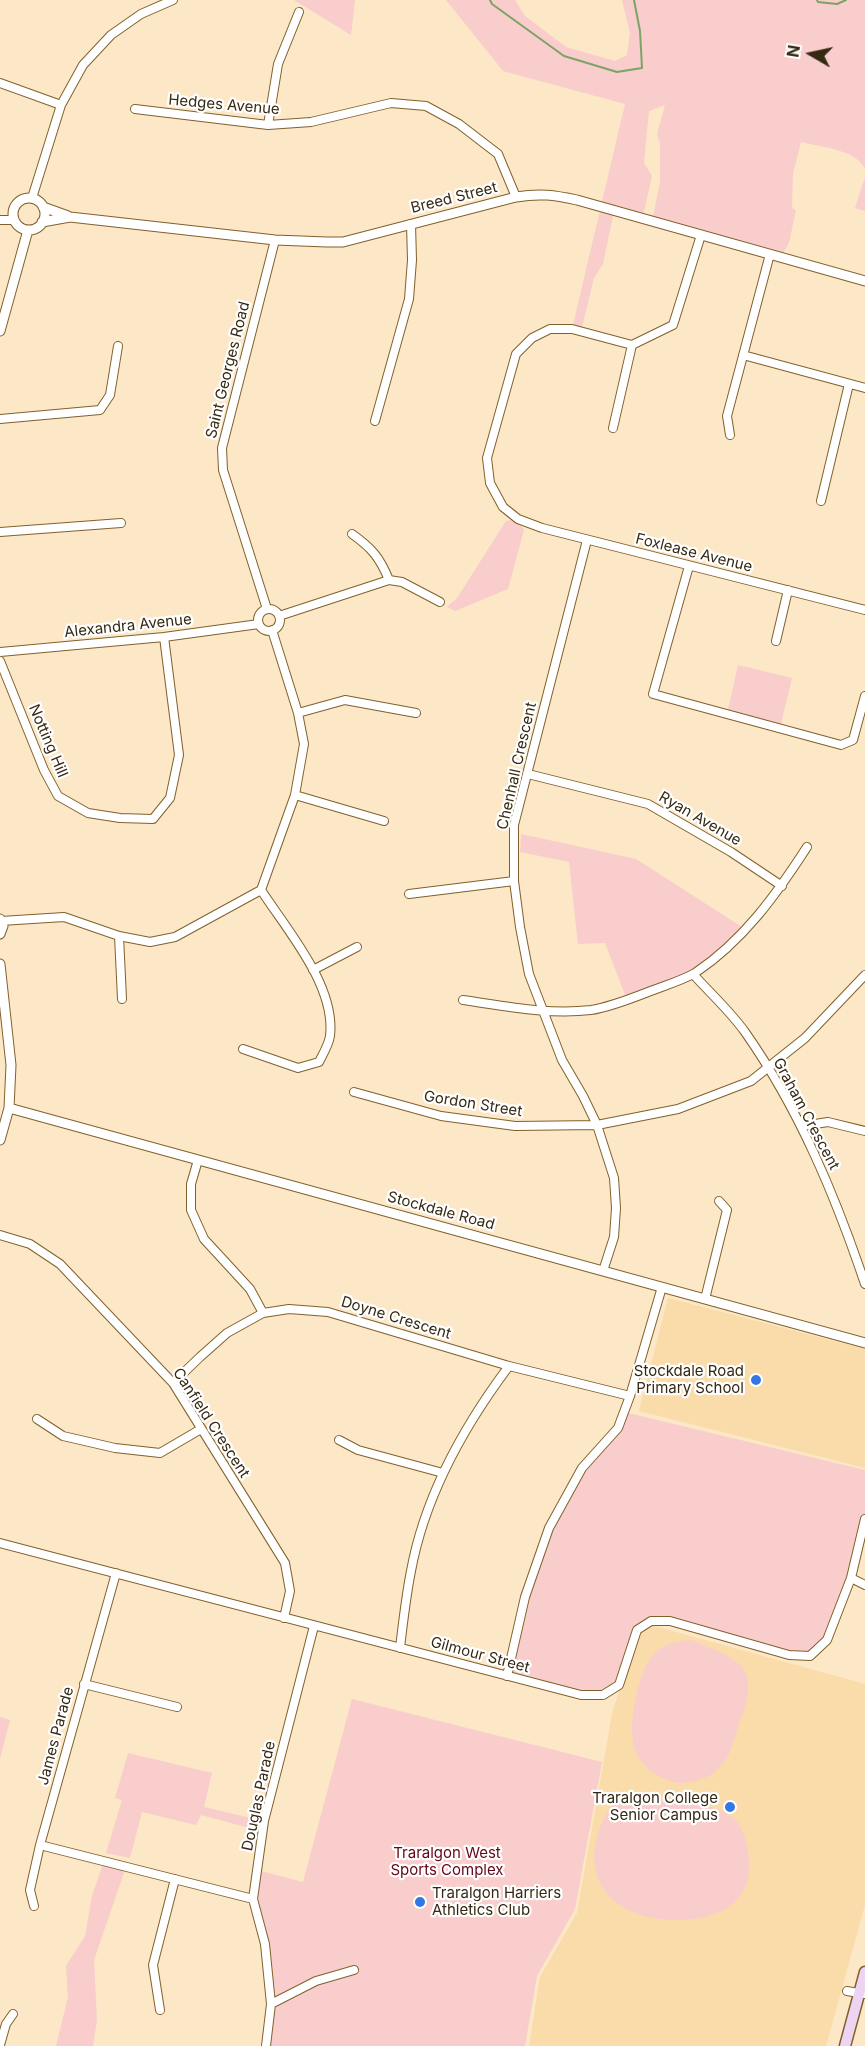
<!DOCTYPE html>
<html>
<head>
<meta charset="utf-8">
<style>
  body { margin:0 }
  #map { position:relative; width:865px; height:2046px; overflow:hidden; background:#fce7c6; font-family:Inter,sans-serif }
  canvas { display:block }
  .north { position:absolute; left:781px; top:24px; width:60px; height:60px; -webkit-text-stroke:4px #fff; paint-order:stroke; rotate:279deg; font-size:16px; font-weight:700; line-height:24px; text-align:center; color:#362913 }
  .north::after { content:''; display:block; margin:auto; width:21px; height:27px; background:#362913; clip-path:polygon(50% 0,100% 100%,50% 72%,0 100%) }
</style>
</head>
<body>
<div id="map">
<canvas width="865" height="2046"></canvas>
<div class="north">N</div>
</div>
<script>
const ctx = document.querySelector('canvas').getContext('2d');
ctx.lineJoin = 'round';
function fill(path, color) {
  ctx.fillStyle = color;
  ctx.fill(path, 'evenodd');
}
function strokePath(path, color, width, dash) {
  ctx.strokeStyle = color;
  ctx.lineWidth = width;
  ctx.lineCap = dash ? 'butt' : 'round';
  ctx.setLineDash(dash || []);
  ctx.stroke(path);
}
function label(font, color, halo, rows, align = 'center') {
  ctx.font = font + ' Inter,sans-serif';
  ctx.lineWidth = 4.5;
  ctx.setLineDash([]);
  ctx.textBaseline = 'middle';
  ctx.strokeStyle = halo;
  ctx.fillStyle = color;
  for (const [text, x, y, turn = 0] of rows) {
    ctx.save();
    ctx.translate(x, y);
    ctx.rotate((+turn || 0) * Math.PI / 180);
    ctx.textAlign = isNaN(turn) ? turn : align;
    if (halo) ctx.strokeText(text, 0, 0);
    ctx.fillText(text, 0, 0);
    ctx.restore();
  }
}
const built = new Path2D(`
  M668,1298L865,1349V1468L639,1411Z
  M654,1626L865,1684V1905L826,2046H529L540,1977L577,1913L613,1709L641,1634Z`);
const green = new Path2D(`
  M294,0H355L351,35Z
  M446,0H515L525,16L566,47L615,61L627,55L630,33L622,0H865V168C854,149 821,147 801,142L793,174L792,208L796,210L789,243L783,253L653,217L660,182V143L657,134L665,105L649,111L644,163L652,176L643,216L614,211L603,264L594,278L581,331L572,329L625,104L503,71Z
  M865,177V211L855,208Z
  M518,519L524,530L508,589L455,611L447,607L457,598L506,521Z
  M738,665L792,678L780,728L727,714Z
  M521,834L636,859L745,929L693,974L627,1000L605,943L578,944L569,862L520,852Z
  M624,1412L865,1470V1519L852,1569L827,1640L810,1656L789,1655L670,1621C664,1621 656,1619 651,1621C620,1629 636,1686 603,1695C583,1701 529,1682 507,1676L525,1597L549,1528L582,1468L618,1428Z
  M691,1640C707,1646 742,1658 747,1676C751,1689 745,1708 740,1720C736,1733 733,1748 726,1759C716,1774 708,1778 689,1782C680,1785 672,1782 663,1778C650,1773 637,1760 634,1746C628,1723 638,1666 657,1651C667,1643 679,1641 691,1640Z
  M352,1699L602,1762L575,1909L537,1976L525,2046H266L271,2004L265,1944L253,1899L257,1870L303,1882Z
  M0,1717L10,1720L0,1759Z
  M128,1753L212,1773L204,1807L264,1821L257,1830L201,1815L196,1825L142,1812L130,1858L106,1853L122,1800L115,1798Z
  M660,1797C683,1800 711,1803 730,1816C740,1823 743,1831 746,1842C757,1882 741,1911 699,1918C643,1928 578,1901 598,1834C603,1818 608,1806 624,1799C634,1795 650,1798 660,1797Z
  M104,1861L126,1867L94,1960L97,2020L93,2046H56L68,1997L66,1966L85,1936L92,1896Z`);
const stream = new Path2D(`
  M490,0L492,4L564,56L617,72L642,68L640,31L634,0
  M817,0L818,2L837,4L846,0`);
const minor = new Path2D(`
  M0,83L61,105
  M135,109L268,125L311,122L391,103L426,106L459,124L498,154L516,197
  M268,125L278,64L299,12
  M32,198L61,105L83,65L111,35L141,14L173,0
  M0,220H14
  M701,235L673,325L632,345L572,329H550L532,338L516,354L487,458L490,483L503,507L518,519L542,528L865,610
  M743,355L865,388
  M0,419L100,410L110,395L118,346
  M375,421L409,299L412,260L411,224
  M613,428L632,345
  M730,435L727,416L770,254
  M821,501L849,384
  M0,532L121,523
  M352,534C372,548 380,558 389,580
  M587,540L514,825V881L520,927L529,974L562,1060L583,1096L597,1125L614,1178L616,1208L614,1237L603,1271
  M689,566L653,694L841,745L853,740L865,696
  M267,609L223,470L222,448L275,240
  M258 620a11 11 0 1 1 22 0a11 11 0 1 1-22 0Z
  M279,616L389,580L402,582L440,602
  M776,641L788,590
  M0,652L164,637L259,624
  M0,661L44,770L58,796L88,813L120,818L153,819L170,798L179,755L164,637
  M298,713L345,700L416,713
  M528,774L648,804L731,852L782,886
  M295,795L384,821
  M409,894L514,881
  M1,921L64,917L119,936L150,942L175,937L261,890L295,795L304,744L298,713L272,630
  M119,936L122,999
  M313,970L357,947
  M693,974C710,993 730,1011 745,1032C799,1109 835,1195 865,1284
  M463,1000C505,1006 548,1015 591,1010C610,1007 630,999 648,992C663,986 681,981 695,973C743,941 776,895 807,847
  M243,1049L298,1068L319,1062C323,1054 329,1044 330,1036C336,986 287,930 261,890
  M354,1092L441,1116L515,1126L597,1125L678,1109L751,1081L805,1038L865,975
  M802,1126L828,1122L865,1131
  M198,1160L191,1184V1210L204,1239L250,1289L263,1313
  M0,1235L30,1244L60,1264L173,1383L285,1563L290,1591L284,1618
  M705,1299L727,1210L719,1201
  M173,1383L200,1357L227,1333L263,1313L289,1309L328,1312L509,1366L630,1396
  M37,1419L63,1436L115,1448L160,1453L201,1429
  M339,1440L358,1450L443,1473
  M0,1543L581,1695H603L619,1685L637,1630L651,1621H670L789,1655L810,1656L827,1640L851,1578L865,1585
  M851,1578L865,1519
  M400,1648C403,1622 406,1596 411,1571C425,1495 464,1426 509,1366
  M507,1676L525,1597L549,1528L582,1468L618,1428L630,1396L662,1287
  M84,1684L177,1707
  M40,1845L253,1899
  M34,1906L30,1890L40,1845L116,1573
  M847,1991L865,1994
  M271,2004L316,1981L354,1970
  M160,2010L153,1965L175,1879
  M0,2045L6,2024L13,2014
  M266,2046L271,2004L265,1944L253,1899L264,1821L314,1626`);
const tertiary = new Path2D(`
  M13 214a16 16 0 1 1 32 0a16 16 0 1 1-32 0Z
  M43,207L68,216
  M42,222L70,217L275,240L327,242H343L516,197C540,193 554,195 577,200L865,281
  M0,331L28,230
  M0,919L3,926L0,934
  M0,964L11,1065L9,1108L0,1140
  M9,1108L865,1343`);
const secondary = new Path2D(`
  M845,2046L865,1972`);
const markers = [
  [756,1380,6,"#3178e5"],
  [730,1807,6,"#3178e5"],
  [420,1902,6,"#3178e5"]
];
const streetNames = [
  ["Hedges Avenue",224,105,5],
  ["Breed Street",454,198,-14],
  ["Saint Georges Road",228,370,-76],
  ["Foxlease Avenue",694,553,14],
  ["Alexandra Avenue",128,626,-6],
  ["Notting Hill",48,741,67],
  ["Chenhall Crescent",517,766,-77],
  ["Ryan Avenue",700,819,30],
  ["Gordon Street",473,1104,9],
  ["Graham Crescent",806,1114,62],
  ["Stockdale Road",441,1211,15],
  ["Doyne Crescent",396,1318,17],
  ["Canfield Crescent",211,1423,57],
  ["Gilmour Street",480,1655,15],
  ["James Parade",56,1736,-75],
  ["Douglas Parade",259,1796,-78]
];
const poiNames = [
  ["Stockdale Road",744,1371],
  ["Primary School",744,1388],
  ["Traralgon College",718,1798],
  ["Senior Campus",718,1815],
  ["Traralgon Harriers",432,1893,"left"],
  ["Athletics Club",432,1910,"left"]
];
const parkNames = [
  ["Traralgon West",447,1853],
  ["Sports Complex",447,1870]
];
fill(built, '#fadbaa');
fill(green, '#f8cdcc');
strokePath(stream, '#7da366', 2);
strokePath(minor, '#80612d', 10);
strokePath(tertiary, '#80612d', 11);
strokePath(secondary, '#80612d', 13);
strokePath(minor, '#fff', 8);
strokePath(tertiary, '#fff', 9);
strokePath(secondary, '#edd4f3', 10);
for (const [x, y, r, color] of markers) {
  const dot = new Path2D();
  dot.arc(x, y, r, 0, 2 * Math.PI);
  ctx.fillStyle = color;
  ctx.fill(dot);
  strokePath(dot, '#fff', 2);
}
label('15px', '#362913', '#fff', streetNames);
label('15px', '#362913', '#fff', poiNames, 'right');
label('15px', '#620618', '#fff', parkNames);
</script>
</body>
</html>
